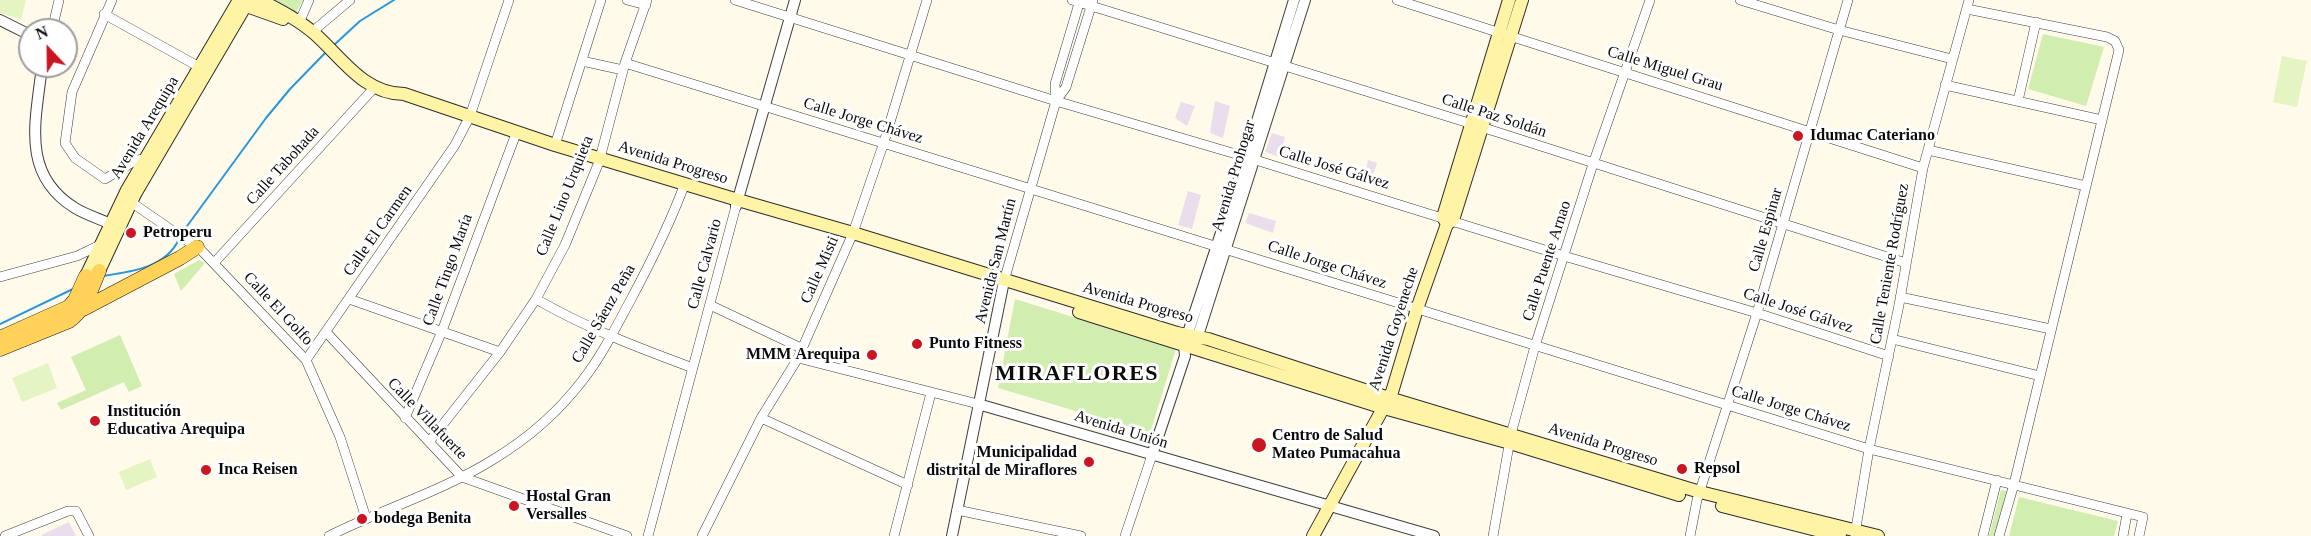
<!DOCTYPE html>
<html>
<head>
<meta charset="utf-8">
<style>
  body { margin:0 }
  #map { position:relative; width:2311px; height:536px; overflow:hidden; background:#fffaea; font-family:"Times New Roman",serif }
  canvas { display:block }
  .north { position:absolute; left:18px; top:18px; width:60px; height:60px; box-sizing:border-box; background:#fff; border:2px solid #9d9d9d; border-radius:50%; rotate:338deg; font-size:16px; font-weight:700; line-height:24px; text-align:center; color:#0b0b0b }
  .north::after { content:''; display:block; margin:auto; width:21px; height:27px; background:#c91622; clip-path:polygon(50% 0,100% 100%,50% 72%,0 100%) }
</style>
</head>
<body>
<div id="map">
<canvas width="2311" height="536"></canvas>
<div class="north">N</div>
</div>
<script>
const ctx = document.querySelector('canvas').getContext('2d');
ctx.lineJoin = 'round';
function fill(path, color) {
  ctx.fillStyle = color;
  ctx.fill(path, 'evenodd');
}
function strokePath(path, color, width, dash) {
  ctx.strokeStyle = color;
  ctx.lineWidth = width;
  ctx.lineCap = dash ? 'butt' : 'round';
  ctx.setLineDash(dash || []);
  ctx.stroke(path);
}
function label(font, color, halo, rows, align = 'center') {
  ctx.font = font + ' "Times New Roman",serif';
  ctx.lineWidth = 6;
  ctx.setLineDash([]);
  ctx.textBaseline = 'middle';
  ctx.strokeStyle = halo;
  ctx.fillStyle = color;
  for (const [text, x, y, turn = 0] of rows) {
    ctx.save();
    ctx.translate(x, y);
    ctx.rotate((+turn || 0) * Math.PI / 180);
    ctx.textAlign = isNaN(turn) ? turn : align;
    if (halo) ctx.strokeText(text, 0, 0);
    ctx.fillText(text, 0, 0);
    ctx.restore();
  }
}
const industrial = new Path2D(`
  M1215,101L1230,106L1223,138L1210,133Z
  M1181,102L1195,106L1187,126L1175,118Z
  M1272,133L1285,137L1280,157L1265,152Z
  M1368,160L1377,163L1370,184L1364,181Z
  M1188,191L1201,195L1192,229L1178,225Z
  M1249,213L1276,221L1273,233L1245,223Z
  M69,522L76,536H42L41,535Z`);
const green = new Path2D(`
  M269,0H303L295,14Z
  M2043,34L2104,47L2086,106L2028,89Z
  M199,260L205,263L181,291L174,274Z
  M1015,299L1176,349L1150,433L998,388Z
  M120,335L142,386L129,392L124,382L61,410L57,403L86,390L71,357Z
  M2001,490L2007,491L1995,536H1989Z
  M2019,497L2118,521L2114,536H2009Z`);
const pitch = new Path2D(`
  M0,0H26L21,19L0,13Z
  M2282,56L2307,61L2297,107L2273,102Z
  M48,363L57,388L22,402L12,378Z
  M150,459L157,477L126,490L119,472Z`);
const stream = new Path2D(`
  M334,45L360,21L394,0
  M182,233L266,118L290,89L327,51
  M102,276C131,272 166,268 179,239
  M0,324L75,288`);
const minor = new Path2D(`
  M112,0L72,92L65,143L75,158L105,179L136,160L145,159
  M627,0L646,5
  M735,0L1056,101L1246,157L1564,256L1757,313L1889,356
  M1072,0L1472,124L1906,263
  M1397,0L1923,168
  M1740,0L1839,30L1952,59
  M1967,9L2107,37L2115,41L2119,50L2014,484L1999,536
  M104,14L203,69
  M299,23L309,0
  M52,30L59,0
  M312,32L350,0
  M582,61L623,70
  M625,63L1869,449L2143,517L2139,536
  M1945,85L2102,120
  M1056,101L1055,84L1080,0
  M2018,101L2036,22
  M555,145L601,0
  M1928,150L2086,186
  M128,200L202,251L306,360L340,437L366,518
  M214,263L374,88
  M0,277L77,256L100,245
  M1004,281L1056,101L1066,87L1093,0
  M1900,297L2051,329
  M349,299L500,352
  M536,299C586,328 639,348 693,368
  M710,305L801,348
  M326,332L462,477L627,536
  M1892,339L2040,376
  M798,358L978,404
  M306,360L455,145L470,116L509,0
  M405,418L442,331L517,131
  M761,418L908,485
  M429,442L500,352L536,299L565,245L599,162L625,63L647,0
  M957,510L1081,536
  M1855,534L1869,449L1899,305L1923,168L1969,0
  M5,536L68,511H76L89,536
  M329,536C383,509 443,491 494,459C527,439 559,411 582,381C601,357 615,329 629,303C650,264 670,224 685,183
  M648,536L736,206
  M702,536L761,418L798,358L853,233L884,142L927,0
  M894,536L931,393
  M1125,536L1152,455
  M1493,536L1511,434L1535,346L1593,164L1650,0
  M1690,536L1697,500L1757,313L1848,0
  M1983,536L1997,480
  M2123,536L2127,514`);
const tertiary = new Path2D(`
  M0,20L30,35
  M42,66C36,120 20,174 75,208C88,216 104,220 117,227
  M736,206L795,0
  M1195,345L1305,0
  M978,404L1434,536
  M1152,455L1185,356L1184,345L1246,157L1294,0
  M952,536L1004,281`);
const secondary = new Path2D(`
  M260,0C279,10 299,20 315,34C342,58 364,94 404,94L555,145L738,200L853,233L1177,333L1208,339L1389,398L1700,492L1878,536
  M241,4L283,19
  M1447,224L1443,217L1509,0
  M99,271L135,194L249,0
  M86,276L127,190L239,0
  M1079,312L1384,408L1510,443L1679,495
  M1722,506L1840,536
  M1313,536L1392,392L1417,309L1447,224L1453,220L1522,0`);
const primary = new Path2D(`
  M83,309L180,258L197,247
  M0,338L69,307L75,300L86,276
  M0,349L69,321C86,309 91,289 99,271`);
const markers = [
  [1798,136,6,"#c91622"],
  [131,233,6,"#c91622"],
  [917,344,6,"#c91622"],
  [872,355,6,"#c91622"],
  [95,421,6,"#c91622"],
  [1259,445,8,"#c91622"],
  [1089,462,6,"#c91622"],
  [1682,469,6,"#c91622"],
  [206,470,6,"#c91622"],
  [514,506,6,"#c91622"],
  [362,519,6,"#c91622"]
];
const streetNames = [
  ["Calle Miguel Grau",1665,69,17],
  ["Calle Paz Soldán",1494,116,18],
  ["Calle Jorge Chávez",863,121,17],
  ["Avenida Arequipa",145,128,-59],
  ["Avenida Progreso",673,163,17],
  ["Calle Tabohada",283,166,-48],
  ["Calle José Gálvez",1334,168,17],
  ["Avenida Prohogar",1234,176,-73],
  ["Calle Lino Urquieta",565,196,-68],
  ["Calle Espinar",1766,230,-74],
  ["Calle El Carmen",378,231,-55],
  ["Avenida San Martín",996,261,-76],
  ["Calle Puente Arnao",1547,261,-72],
  ["Calle Calvario",705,264,-75],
  ["Calle Teniente Rodríguez",1890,264,-80],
  ["Calle Jorge Chávez",1327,265,18],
  ["Calle Tingo María",448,270,-70],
  ["Calle Misti",820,270,-66],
  ["Avenida Progreso",1138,303,16],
  ["Calle El Golfo",278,309,47],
  ["Calle José Gálvez",1798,311,18],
  ["Calle Sáenz Peña",604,314,-60],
  ["Avenida Goyeneche",1394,329,-72],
  ["Calle Jorge Chávez",1791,409,17],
  ["Calle Villafuerte",427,419,46],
  ["Avenida Unión",1121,430,17],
  ["Avenida Progreso",1603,445,17]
];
const poiNames = [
  ["Idumac Cateriano",1810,136],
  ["Petroperu",143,233],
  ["Punto Fitness",929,344],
  ["MMM Arequipa",860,355,"right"],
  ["Institución",107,412],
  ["Educativa Arequipa",107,430],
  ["Centro de Salud",1272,436],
  ["Mateo Pumacahua",1272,454],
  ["Municipalidad",1077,453,"right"],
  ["distrital de Miraflores",1077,471,"right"],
  ["Repsol",1694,469],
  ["Inca Reisen",218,470],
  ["Hostal Gran",526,497],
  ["Versalles",526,515],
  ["bodega Benita",374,519]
];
const districtNames = [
  ["MIRAFLORES",1077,374]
];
fill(industrial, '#eadeec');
fill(green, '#d1edb0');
fill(pitch, '#e4f4c2');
strokePath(stream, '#2897db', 2);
strokePath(minor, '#3e3e3e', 10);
strokePath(tertiary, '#3e3e3e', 12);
strokePath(secondary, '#2d2d2d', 14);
strokePath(primary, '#1c1c1c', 15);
strokePath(minor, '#fff', 9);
strokePath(tertiary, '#fff', 10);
strokePath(secondary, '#fff3a5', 12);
strokePath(primary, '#ffd35a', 14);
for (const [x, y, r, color] of markers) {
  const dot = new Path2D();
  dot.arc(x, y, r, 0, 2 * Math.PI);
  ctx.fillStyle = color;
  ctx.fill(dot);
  strokePath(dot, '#fff', 2);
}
label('16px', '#0b0b0b', '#fff', streetNames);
label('bold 16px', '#0b0b0b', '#fff', poiNames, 'left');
ctx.letterSpacing = '1.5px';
label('bold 22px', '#0b0b0b', '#fff', districtNames);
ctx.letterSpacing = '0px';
</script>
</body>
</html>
